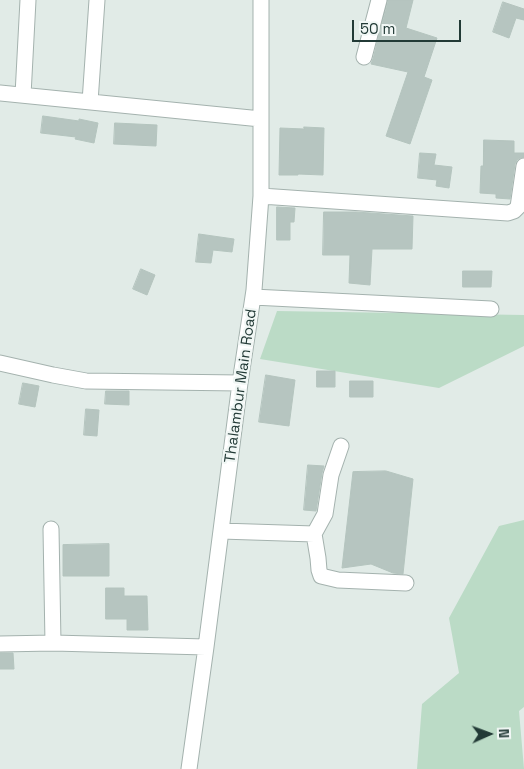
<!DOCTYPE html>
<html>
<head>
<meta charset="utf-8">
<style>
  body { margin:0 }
  #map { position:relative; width:524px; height:769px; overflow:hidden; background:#e1ebe7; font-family:"Space Grotesk",sans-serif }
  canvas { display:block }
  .north { position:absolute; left:464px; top:709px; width:50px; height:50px; -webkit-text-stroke:4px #f1f7f5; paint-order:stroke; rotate:88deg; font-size:14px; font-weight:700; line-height:20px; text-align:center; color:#223a36 }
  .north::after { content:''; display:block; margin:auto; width:18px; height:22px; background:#223a36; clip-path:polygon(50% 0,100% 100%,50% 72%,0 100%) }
  .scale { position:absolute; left:352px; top:20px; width:109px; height:22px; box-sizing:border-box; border:2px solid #223a36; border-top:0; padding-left:6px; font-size:15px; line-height:18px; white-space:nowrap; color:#223a36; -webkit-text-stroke:4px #f1f7f5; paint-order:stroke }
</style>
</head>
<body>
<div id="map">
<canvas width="524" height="769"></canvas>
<div class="north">N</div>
<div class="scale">50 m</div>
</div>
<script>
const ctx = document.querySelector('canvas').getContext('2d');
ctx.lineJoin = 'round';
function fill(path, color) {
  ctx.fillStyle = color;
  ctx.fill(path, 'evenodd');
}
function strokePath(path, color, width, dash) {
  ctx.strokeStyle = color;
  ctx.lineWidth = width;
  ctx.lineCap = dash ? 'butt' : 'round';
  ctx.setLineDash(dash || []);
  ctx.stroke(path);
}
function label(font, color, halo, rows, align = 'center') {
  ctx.font = font + ' "Space Grotesk",sans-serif';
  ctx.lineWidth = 4.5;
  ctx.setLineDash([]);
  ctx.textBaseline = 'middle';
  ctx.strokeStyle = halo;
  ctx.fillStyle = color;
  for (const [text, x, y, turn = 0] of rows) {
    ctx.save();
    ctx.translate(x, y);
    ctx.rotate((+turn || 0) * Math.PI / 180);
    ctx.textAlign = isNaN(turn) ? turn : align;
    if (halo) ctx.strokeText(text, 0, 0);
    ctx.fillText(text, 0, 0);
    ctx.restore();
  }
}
const green = new Path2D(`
  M277,311L524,315V346L439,388L260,359Z
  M524,520V707L519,711L524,769H417L422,704L459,673L449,618L499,526Z`);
const building = new Path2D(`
  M388,0H413L406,28L437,38L424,77L432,80L410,144L386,136L408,72L371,64L373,59Z
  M503,2L524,9V20L516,18L509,38L493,32Z
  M43,116L79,121V119L98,123L94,143L75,139L76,137L41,133Z
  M115,123L157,125L156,146L114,144Z
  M304,127L324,128L323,175L298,174V175H279L280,128L304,129Z
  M484,140L514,141V153H524V157L520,158L517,160L515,164L510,199L496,198V194L480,193L481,166H483Z
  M420,153L436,154L434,165L452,167L449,188L436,186L437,180L418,178Z
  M277,207L295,208L294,222H290V240H277Z
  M324,212H356L413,216L412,249H372L370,285L349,283L350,255H323Z
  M199,234L234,239L232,252L213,250L211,263L196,262Z
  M141,269L155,275L147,295L133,289Z
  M463,271H492L491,287H463Z
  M317,371H335V387H317Z
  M266,375L295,380L289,426L259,422Z
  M350,381H373V397H350Z
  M23,383L39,386L35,407L19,404Z
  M106,391H129V405L105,404Z
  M86,409L99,410L97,436L84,435Z
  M308,465L324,466L322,473L316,511L304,510Z
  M386,471L413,479L403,574L393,573L371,564L342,568L353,472Z
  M109,544V576H63V545Z
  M106,588H124V596H147L148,630H127V619H106Z
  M0,653H13L14,669H0Z`);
const minor = new Path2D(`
  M364,57L379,0
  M0,93L261,119
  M23,95L28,0
  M90,102L97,0
  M261,196L508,213L514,211L518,207L524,166
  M253,297L491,309
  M0,363L53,375L86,381L240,383
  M51,529L53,643
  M221,531L314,534L318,558L319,570L321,576L338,580L406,583
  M314,534L325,514L331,475L341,446
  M0,644L53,643L206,647
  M189,769L206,647L240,383L254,290L261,196V0`);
const streetNames = [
  ["Thalambur Main Road",241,386,-82]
];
fill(green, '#bbdbc6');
fill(building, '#b6c5c0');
strokePath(building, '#b4c4be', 1);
strokePath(minor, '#a4b2ae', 17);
strokePath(minor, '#fff', 15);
label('15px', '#223a36', '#f1f7f5', streetNames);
</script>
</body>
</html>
